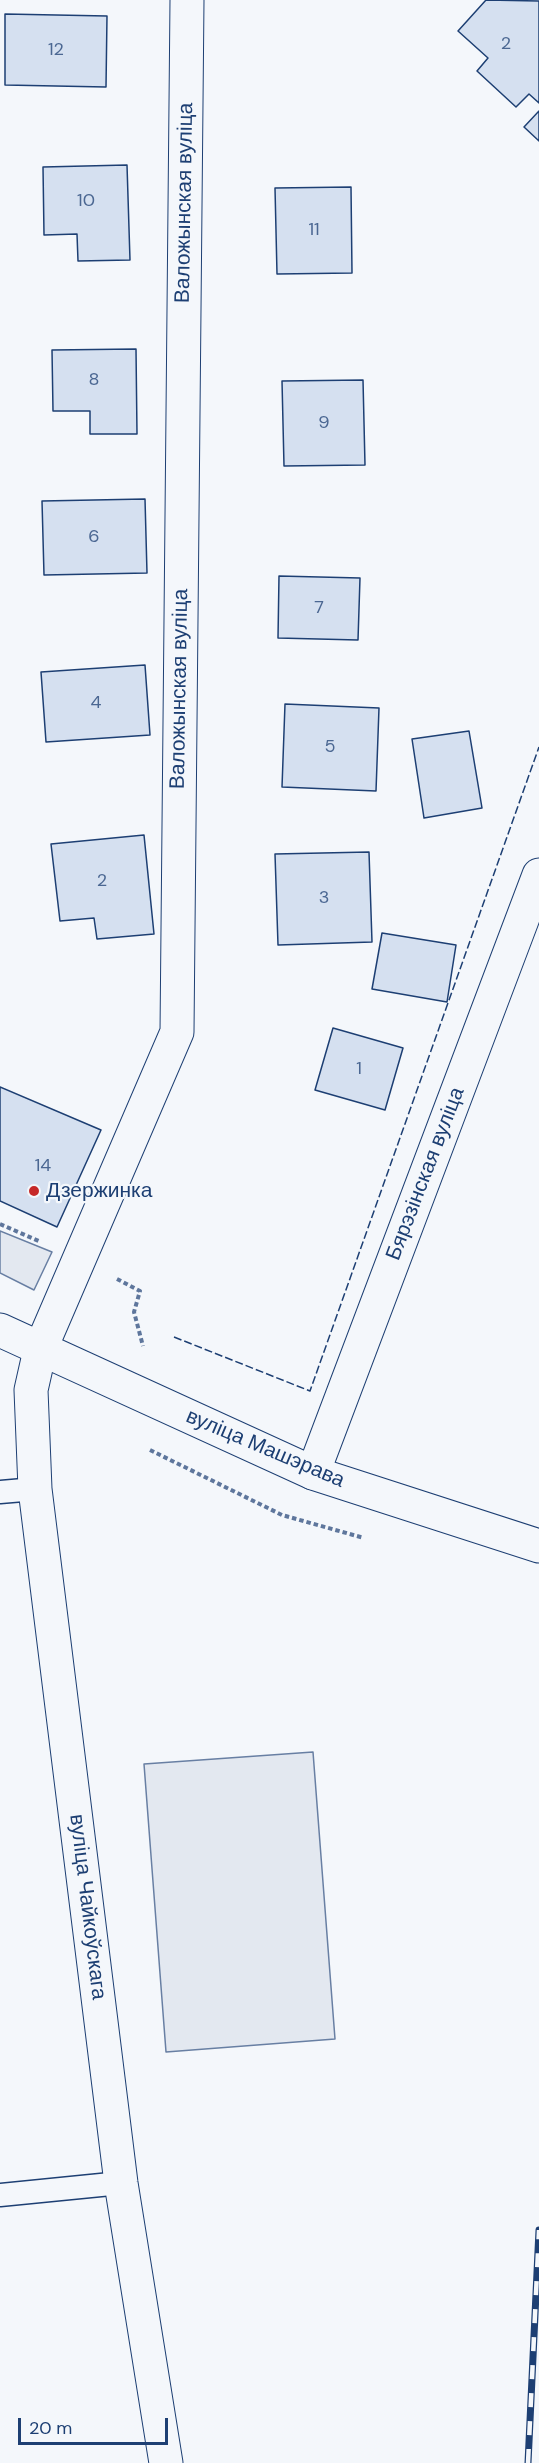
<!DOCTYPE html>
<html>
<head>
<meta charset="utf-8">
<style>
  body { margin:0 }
  #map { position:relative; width:539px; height:2463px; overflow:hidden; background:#f4f7fb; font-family:"DM Sans",sans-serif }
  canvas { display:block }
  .scale { position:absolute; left:18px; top:2418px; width:150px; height:27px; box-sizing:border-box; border:3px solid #1d3f73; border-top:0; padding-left:8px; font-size:18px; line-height:21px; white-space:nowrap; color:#1d3f73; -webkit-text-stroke:4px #f4f7fb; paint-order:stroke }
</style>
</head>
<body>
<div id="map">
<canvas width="539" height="2463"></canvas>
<div class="scale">20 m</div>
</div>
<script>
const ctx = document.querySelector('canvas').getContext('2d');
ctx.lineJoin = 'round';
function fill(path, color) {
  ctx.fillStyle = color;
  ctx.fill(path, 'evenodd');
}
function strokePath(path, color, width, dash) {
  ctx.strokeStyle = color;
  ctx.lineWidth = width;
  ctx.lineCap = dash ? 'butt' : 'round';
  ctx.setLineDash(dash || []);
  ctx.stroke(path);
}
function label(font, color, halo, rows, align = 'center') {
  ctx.font = font + ' "DM Sans",sans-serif';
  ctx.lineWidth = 4.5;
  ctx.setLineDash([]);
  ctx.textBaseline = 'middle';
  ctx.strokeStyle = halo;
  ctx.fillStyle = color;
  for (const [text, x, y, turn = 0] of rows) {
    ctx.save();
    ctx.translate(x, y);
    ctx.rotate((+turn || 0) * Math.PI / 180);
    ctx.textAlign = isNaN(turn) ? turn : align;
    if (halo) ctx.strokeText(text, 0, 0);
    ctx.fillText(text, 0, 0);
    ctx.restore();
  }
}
const parking = new Path2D(`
  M0,1231L52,1252L34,1290L0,1273Z
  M313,1752L335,2039L166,2052L144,1764Z`);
const building = new Path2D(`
  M486,0L539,1V103L529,94L516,107L477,71L488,58L458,31Z
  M5,14L107,16L106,87L5,85Z
  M539,111V141L524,127Z
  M127,165L130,260L78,261L77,234L44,235L43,167Z
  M351,187L352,273L277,274L275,188Z
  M136,349L137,434H90V411H53L52,350Z
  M363,380L365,465L284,466L282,381Z
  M145,499L147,573L44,575L42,501Z
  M279,576L360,578L358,640L278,638Z
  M145,665L150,735L46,742L41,672Z
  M285,704L379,708L376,791L282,787Z
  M469,731L482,808L424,818L412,739Z
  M144,835L154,934L97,939L94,918L60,921L51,844Z
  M369,852L372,942L278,945L275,854Z
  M382,933L456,945L447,1002L372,989Z
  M333,1028L403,1048L385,1110L315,1090Z
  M0,1087L101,1130L57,1227L0,1201Z`);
const path = new Path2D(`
  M0,1224L41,1242
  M117,1279L140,1291L134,1312L143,1346
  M150,1450L282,1515L364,1538`);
const service = new Path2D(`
  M0,1492L35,1489
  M0,2195L121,2183`);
const minor = new Path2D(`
  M313,1473L539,875
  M166,2463L121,2183L35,1489L31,1390L40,1350L177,1032L187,0`);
const primary = new Path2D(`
  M0,1330L313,1473L539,1546`);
const rail = new Path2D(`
  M528,2463L539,2230`);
const fence = new Path2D(`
  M174,1337L310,1391L539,747`);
const markers = [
  [34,1191,6,"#c62828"]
];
const numberNames = [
  ["2",506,44],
  ["12",56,50],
  ["10",86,201],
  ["11",314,230],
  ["8",94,380],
  ["9",324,423],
  ["6",94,537],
  ["7",319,608],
  ["4",96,703],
  ["5",330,747],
  ["2",102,881],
  ["3",324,898],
  ["1",359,1069],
  ["14",43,1166]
];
const streetNames = [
  ["Валожынская вуліца",185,203,-89],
  ["Валожынская вуліца",180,689,-89],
  ["Бярэзінская вуліца",426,1174,-69],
  ["вуліца Машэрава",265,1449,23],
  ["вуліца Чайкоўскага",87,1907,83]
];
const poiNames = [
  ["Дзержинка",46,1191]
];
fill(parking, '#e3e8f0');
strokePath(parking, '#687fa3', 1.5);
fill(building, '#d5e0f0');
strokePath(building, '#1d3f73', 1.5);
strokePath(service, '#1d3f73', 25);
strokePath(minor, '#1d3f73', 35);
strokePath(primary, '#1d3f73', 35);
strokePath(path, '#5e769c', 4, [4.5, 3]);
strokePath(service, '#f4f7fb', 22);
strokePath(minor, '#f4f7fb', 33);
strokePath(primary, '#f4f7fb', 33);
strokePath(rail, '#1d3f73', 7);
strokePath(rail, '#f4f7fb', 4.5, [14]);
strokePath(fence, '#1d3f73', 1.5, [8, 3]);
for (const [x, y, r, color] of markers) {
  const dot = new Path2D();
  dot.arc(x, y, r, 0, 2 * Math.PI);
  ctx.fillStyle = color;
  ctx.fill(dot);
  strokePath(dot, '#f4f7fb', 2);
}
label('18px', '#4b6792', null, numberNames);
label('21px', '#1d3f73', '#f4f7fb', streetNames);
label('21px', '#1d3f73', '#f4f7fb', poiNames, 'left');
</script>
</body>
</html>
